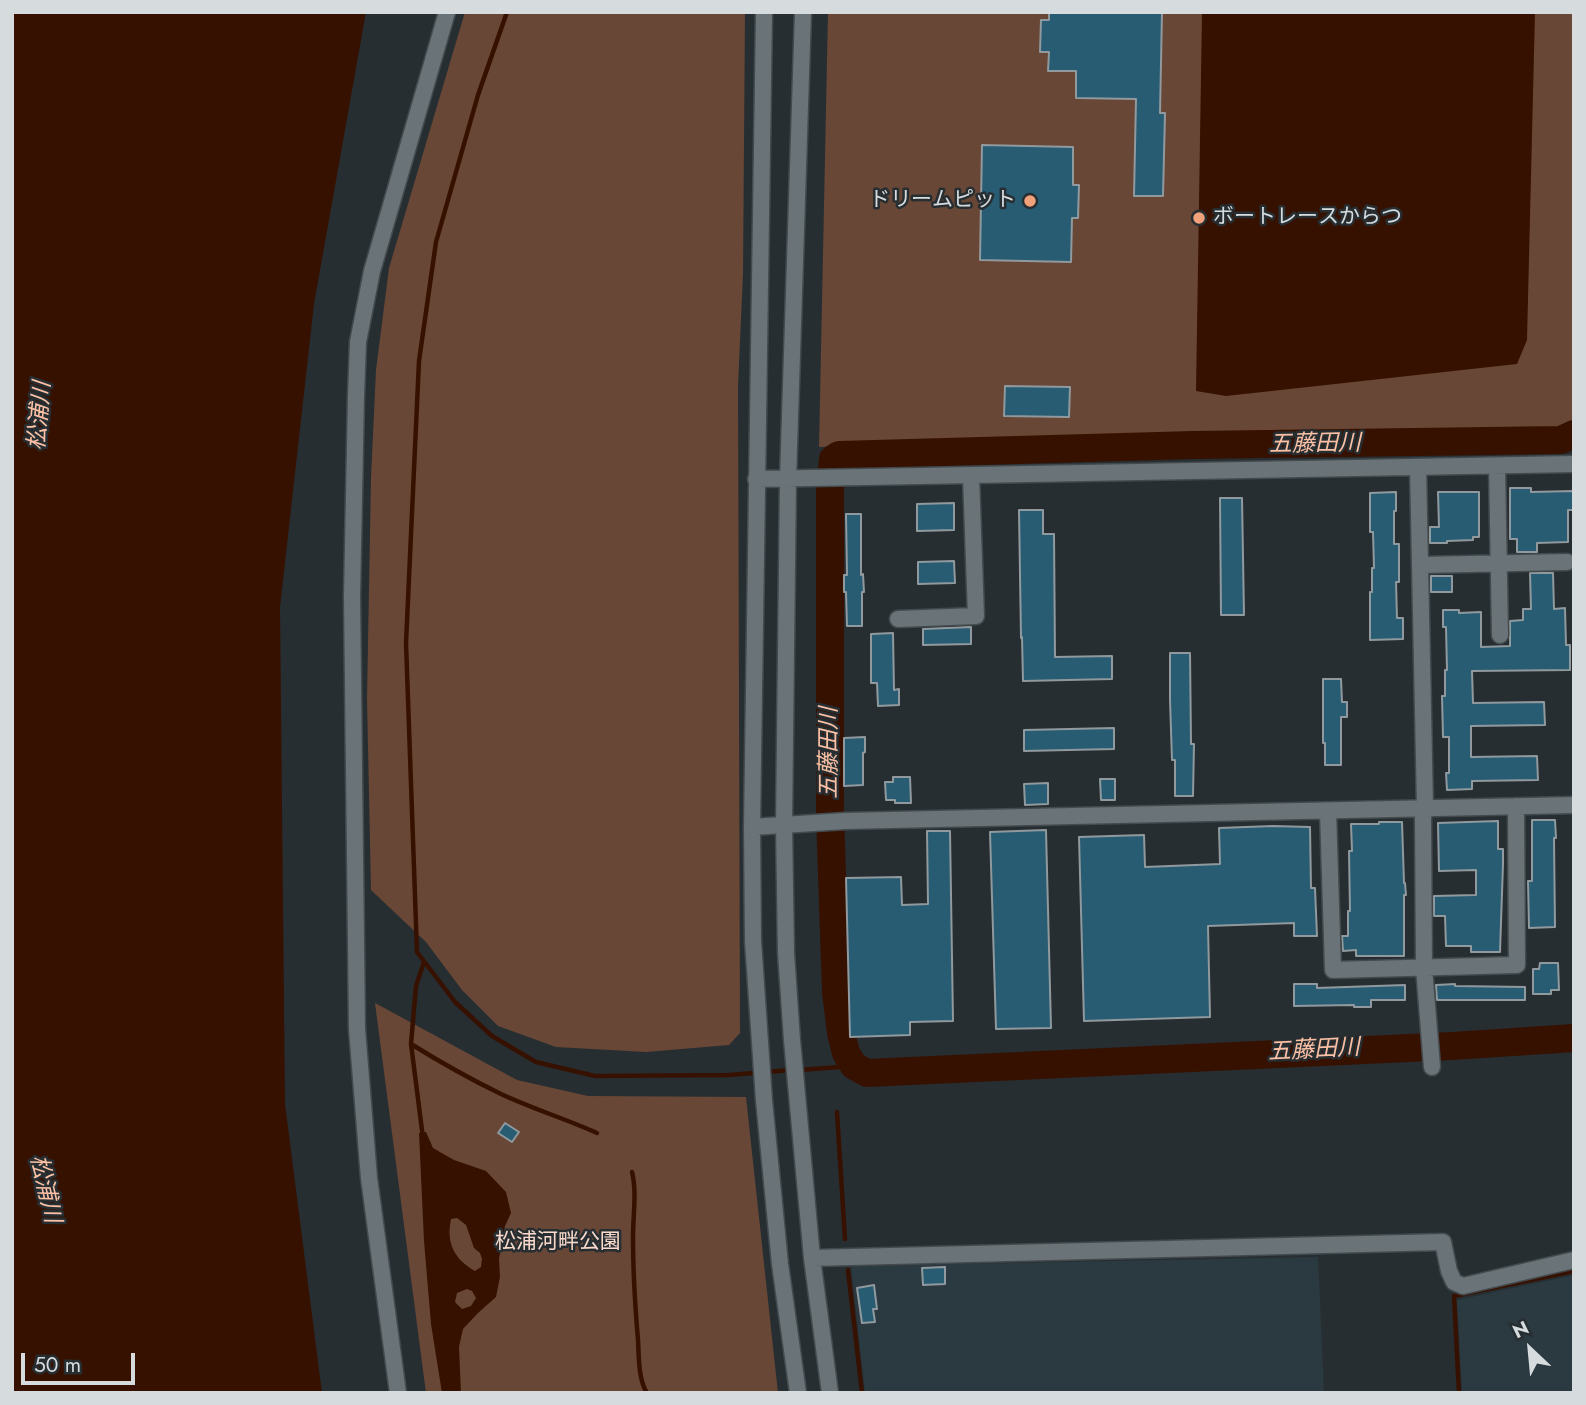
<!DOCTYPE html>
<html>
<head>
<meta charset="utf-8">
<style>
  body { margin:0 }
  #map { position:relative; width:1586px; height:1405px; overflow:hidden; background:#272e32; font-family:Jost,sans-serif }
  canvas { display:block }
  .frame { position:absolute; inset:0; border:14px solid #d6dbdd; pointer-events:none }
  .north { position:absolute; left:1495px; top:1314px; width:70px; height:70px; -webkit-text-stroke:5px #272e32; paint-order:stroke; rotate:334deg; font-size:19px; font-weight:700; line-height:28px; text-align:center; color:#d6dbdd }
  .north::after { content:''; display:block; margin:auto; width:24px; height:32px; background:#d6dbdd; clip-path:polygon(50% 0,100% 100%,50% 72%,0 100%) }
  .scale { position:absolute; left:21px; top:1353px; width:114px; height:32px; box-sizing:border-box; border:4px solid #d6dbdd; border-top:0; padding-left:9px; font-size:21px; line-height:24px; white-space:nowrap; color:#d6dbdd; -webkit-text-stroke:5px #272e32; paint-order:stroke }
</style>
</head>
<body>
<div id="map">
<canvas width="1586" height="1405"></canvas>
<div class="frame"></div>
<div class="north">N</div>
<div class="scale">50 m</div>
</div>
<script>
const ctx = document.querySelector('canvas').getContext('2d');
ctx.lineJoin = 'round';
function fill(path, color) {
  ctx.fillStyle = color;
  ctx.fill(path, 'evenodd');
}
function strokePath(path, color, width, dash) {
  ctx.strokeStyle = color;
  ctx.lineWidth = width;
  ctx.lineCap = dash ? 'butt' : 'round';
  ctx.setLineDash(dash || []);
  ctx.stroke(path);
}
function label(font, color, halo, rows, align = 'center') {
  ctx.font = font + ' Jost,"Noto Sans JP",sans-serif';
  ctx.lineWidth = 5;
  ctx.setLineDash([]);
  ctx.textBaseline = 'middle';
  ctx.strokeStyle = halo;
  ctx.fillStyle = color;
  for (const [text, x, y, turn = 0] of rows) {
    ctx.save();
    ctx.translate(x, y);
    ctx.rotate((+turn || 0) * Math.PI / 180);
    ctx.textAlign = isNaN(turn) ? turn : align;
    if (halo) ctx.strokeText(text, 0, 0);
    ctx.fillText(text, 0, 0);
    ctx.restore();
  }
}
const built = new Path2D(`
  M1318,1257L1324,1392L865,1393L851,1266Z
  M1574,1275V1393H1462L1457,1300Z`);
const green = new Path2D(`
  M465,12H745L743,274L738,386L740,1033L729,1045L646,1052L556,1047L498,1026L462,990L426,942L371,890L367,698L371,478L376,370L389,268Z
  M828,12H1574V423L1562,430L819,447Z
  M375,1003L517,1080L588,1096L746,1097L778,1393H426Z`);
const water = new Path2D(`
  M12,12H366L314,304L280,607L285,1104L322,1393H12Z
  M1202,12H1535L1527,340L1517,364L1226,396L1196,391Z
  M426,1132L433,1148L454,1160L486,1171L506,1192L511,1213L505,1226L499,1259L500,1277L496,1297L478,1313L463,1329L459,1347L461,1393H442L431,1324L424,1241L419,1133ZM457,1218L466,1225L474,1248L480,1253L482,1259L481,1267L475,1271C454,1259 446,1243 451,1219ZM467,1289L472,1291L476,1298L471,1306L462,1309L455,1302L457,1293Z`);
const stream = new Path2D(`
  M507,12L478,95L436,242L419,361L406,643L417,952L455,1002L492,1036L536,1062L595,1076L729,1075L791,1070
  M411,1044C440,1062 470,1079 501,1094C533,1109 566,1119 597,1133
  M799,1070L854,1066
  M837,1112L845,1239
  M423,1138L411,1044L416,986L424,962
  M632,1172C637,1192 633,1215 633,1237C633,1271 635,1305 638,1340C639,1356 638,1379 647,1393
  M848,1270L862,1393
  M1459,1393L1454,1296L1574,1271`);
const river = new Path2D(`
  M1574,434L1561,440L1193,445L839,455L833,459L830,491V815L836,992L841,1033L846,1053L854,1066L867,1073L1452,1046L1574,1038`);
const building = new Path2D(`
  M1049,12H1162L1160,113H1165L1163,196H1134L1136,99L1076,98V71H1048L1049,52H1040L1041,20H1049Z
  M982,145L1073,147V185H1079L1078,218H1072L1071,262L980,260Z
  M1005,386L1070,387L1069,417L1004,416Z
  M1510,488H1531V492L1574,491V510H1568V542L1537,543V552H1517V539H1510Z
  M1396,492V511H1394V544H1399V582H1396L1397,618H1403V639L1370,640V592H1372V568H1374L1373,532H1370V493Z
  M1438,492H1479V537H1473V540L1447,541V543H1430V527H1439Z
  M1220,498H1242L1244,615H1221Z
  M954,503V530L917,531V504Z
  M1019,510H1043V534H1054L1055,657L1112,656V679L1023,681L1022,637L1021,638Z
  M846,514H861V575L863,574L864,592H862V626H847L846,592H844V575H847Z
  M954,561L955,583L918,584V562Z
  M1530,573H1553L1554,609L1565,608L1566,645H1570V670L1472,671L1473,703L1544,702L1545,725L1471,726V757L1537,756L1538,780L1472,781V789L1447,790L1446,773H1449V737H1443L1442,696H1445V670H1447L1446,627H1443V610H1459V613L1481,612V647L1510,646V621L1523,620V609H1531Z
  M1431,576H1452V592H1431Z
  M971,627V644L923,645V629Z
  M893,633L894,690L899,689V705L878,706L877,683H871V634Z
  M1170,653H1190L1191,744H1194L1193,796H1175V760H1172L1170,700Z
  M1323,679H1341L1342,702H1347V717H1341V765H1325V743H1323Z
  M1114,728V749L1024,751V730Z
  M865,737V752L863,753V785L844,786V738Z
  M893,777H910L911,803H895V800H886L885,782H893Z
  M1100,779H1115V800H1101Z
  M1048,783V804L1025,805L1024,784Z
  M1532,820H1555L1556,838H1554L1555,927L1529,928L1528,881H1532Z
  M1498,821V849H1503V864L1500,952H1471V946H1446L1445,916H1434V896L1476,895V870L1439,871L1438,823Z
  M1379,822H1402L1404,883H1405L1406,895H1404V956H1356V950L1343,951L1342,936H1348V911H1350L1349,851H1352L1351,824H1379Z
  M1273,826L1310,827L1311,888H1315L1317,936H1294V923L1208,926L1210,1017L1084,1021L1079,837L1144,835L1145,867L1220,864L1219,828Z
  M1046,830L1051,1028L996,1029L990,832Z
  M927,831H950L953,1021L910,1022V1035L850,1037L846,878L901,877L902,905L928,904Z
  M1540,963H1558L1559,990H1551V994H1533V969H1539Z
  M1294,984H1317V988L1405,985V1000H1371V1007H1354V1005L1294,1006Z
  M1455,984V986L1525,987V1000H1437L1436,985Z
  M505,1123L519,1132L512,1142L498,1133Z
  M945,1267V1284L923,1285L922,1268Z
  M874,1285L877,1309H873L875,1322L862,1323L857,1288Z`);
const minor = new Path2D(`
  M764,12L752,827L753,941L764,1100L780,1264L798,1393
  M803,12L788,479L784,825L786,953L792,1040L812,1258L830,1393
  M1497,466L1500,635
  M1418,467L1425,808L1423,818L1424,968L1432,1067
  M756,479L1574,464
  M1420,565L1567,562
  M898,619L976,616L971,476
  M1328,811L1333,970L1517,965L1516,806
  M752,827L845,821L1574,805
  M812,1258L1443,1242L1449,1271L1454,1282L1463,1286L1574,1260
  M398,1393L369,1178L357,1029L352,596L356,396L358,342L372,271L447,12`);
const markers = [
  [1030,201,7,"#f1a27b"],
  [1199,218,7,"#f1a27b"]
];
const poiNames = [
  ["ドリームピット",1016,201],
  ["ボートレースからつ",1213,218,"left"]
];
const parkNames = [
  ["松浦河畔公園",558,1243]
];
const waterNames = [
  ["松浦川",41,416,-85],
  ["五藤田川",1315,445,-1],
  ["五藤田川",830,753,-90],
  ["五藤田川",1314,1051,-3],
  ["松浦川",44,1189,77]
];
fill(built, '#2b3940');
fill(green, '#694736');
fill(water, '#371100');
strokePath(stream, '#371100', 4.5);
strokePath(river, '#371100', 28);
fill(building, '#275c72');
strokePath(building, '#90999e', 2);
strokePath(minor, '#434a4d', 19);
strokePath(minor, '#6a7377', 16);
for (const [x, y, r, color] of markers) {
  const dot = new Path2D();
  dot.arc(x, y, r, 0, 2 * Math.PI);
  ctx.fillStyle = color;
  ctx.fill(dot);
  strokePath(dot, '#272e32', 2.5);
}
label('21px', '#d6dbdd', '#272e32', poiNames, 'right');
label('21px', '#f8d9cb', '#272e32', parkNames);
label('italic 23px', '#fcc1a5', '#272e32', waterNames);
</script>
</body>
</html>
